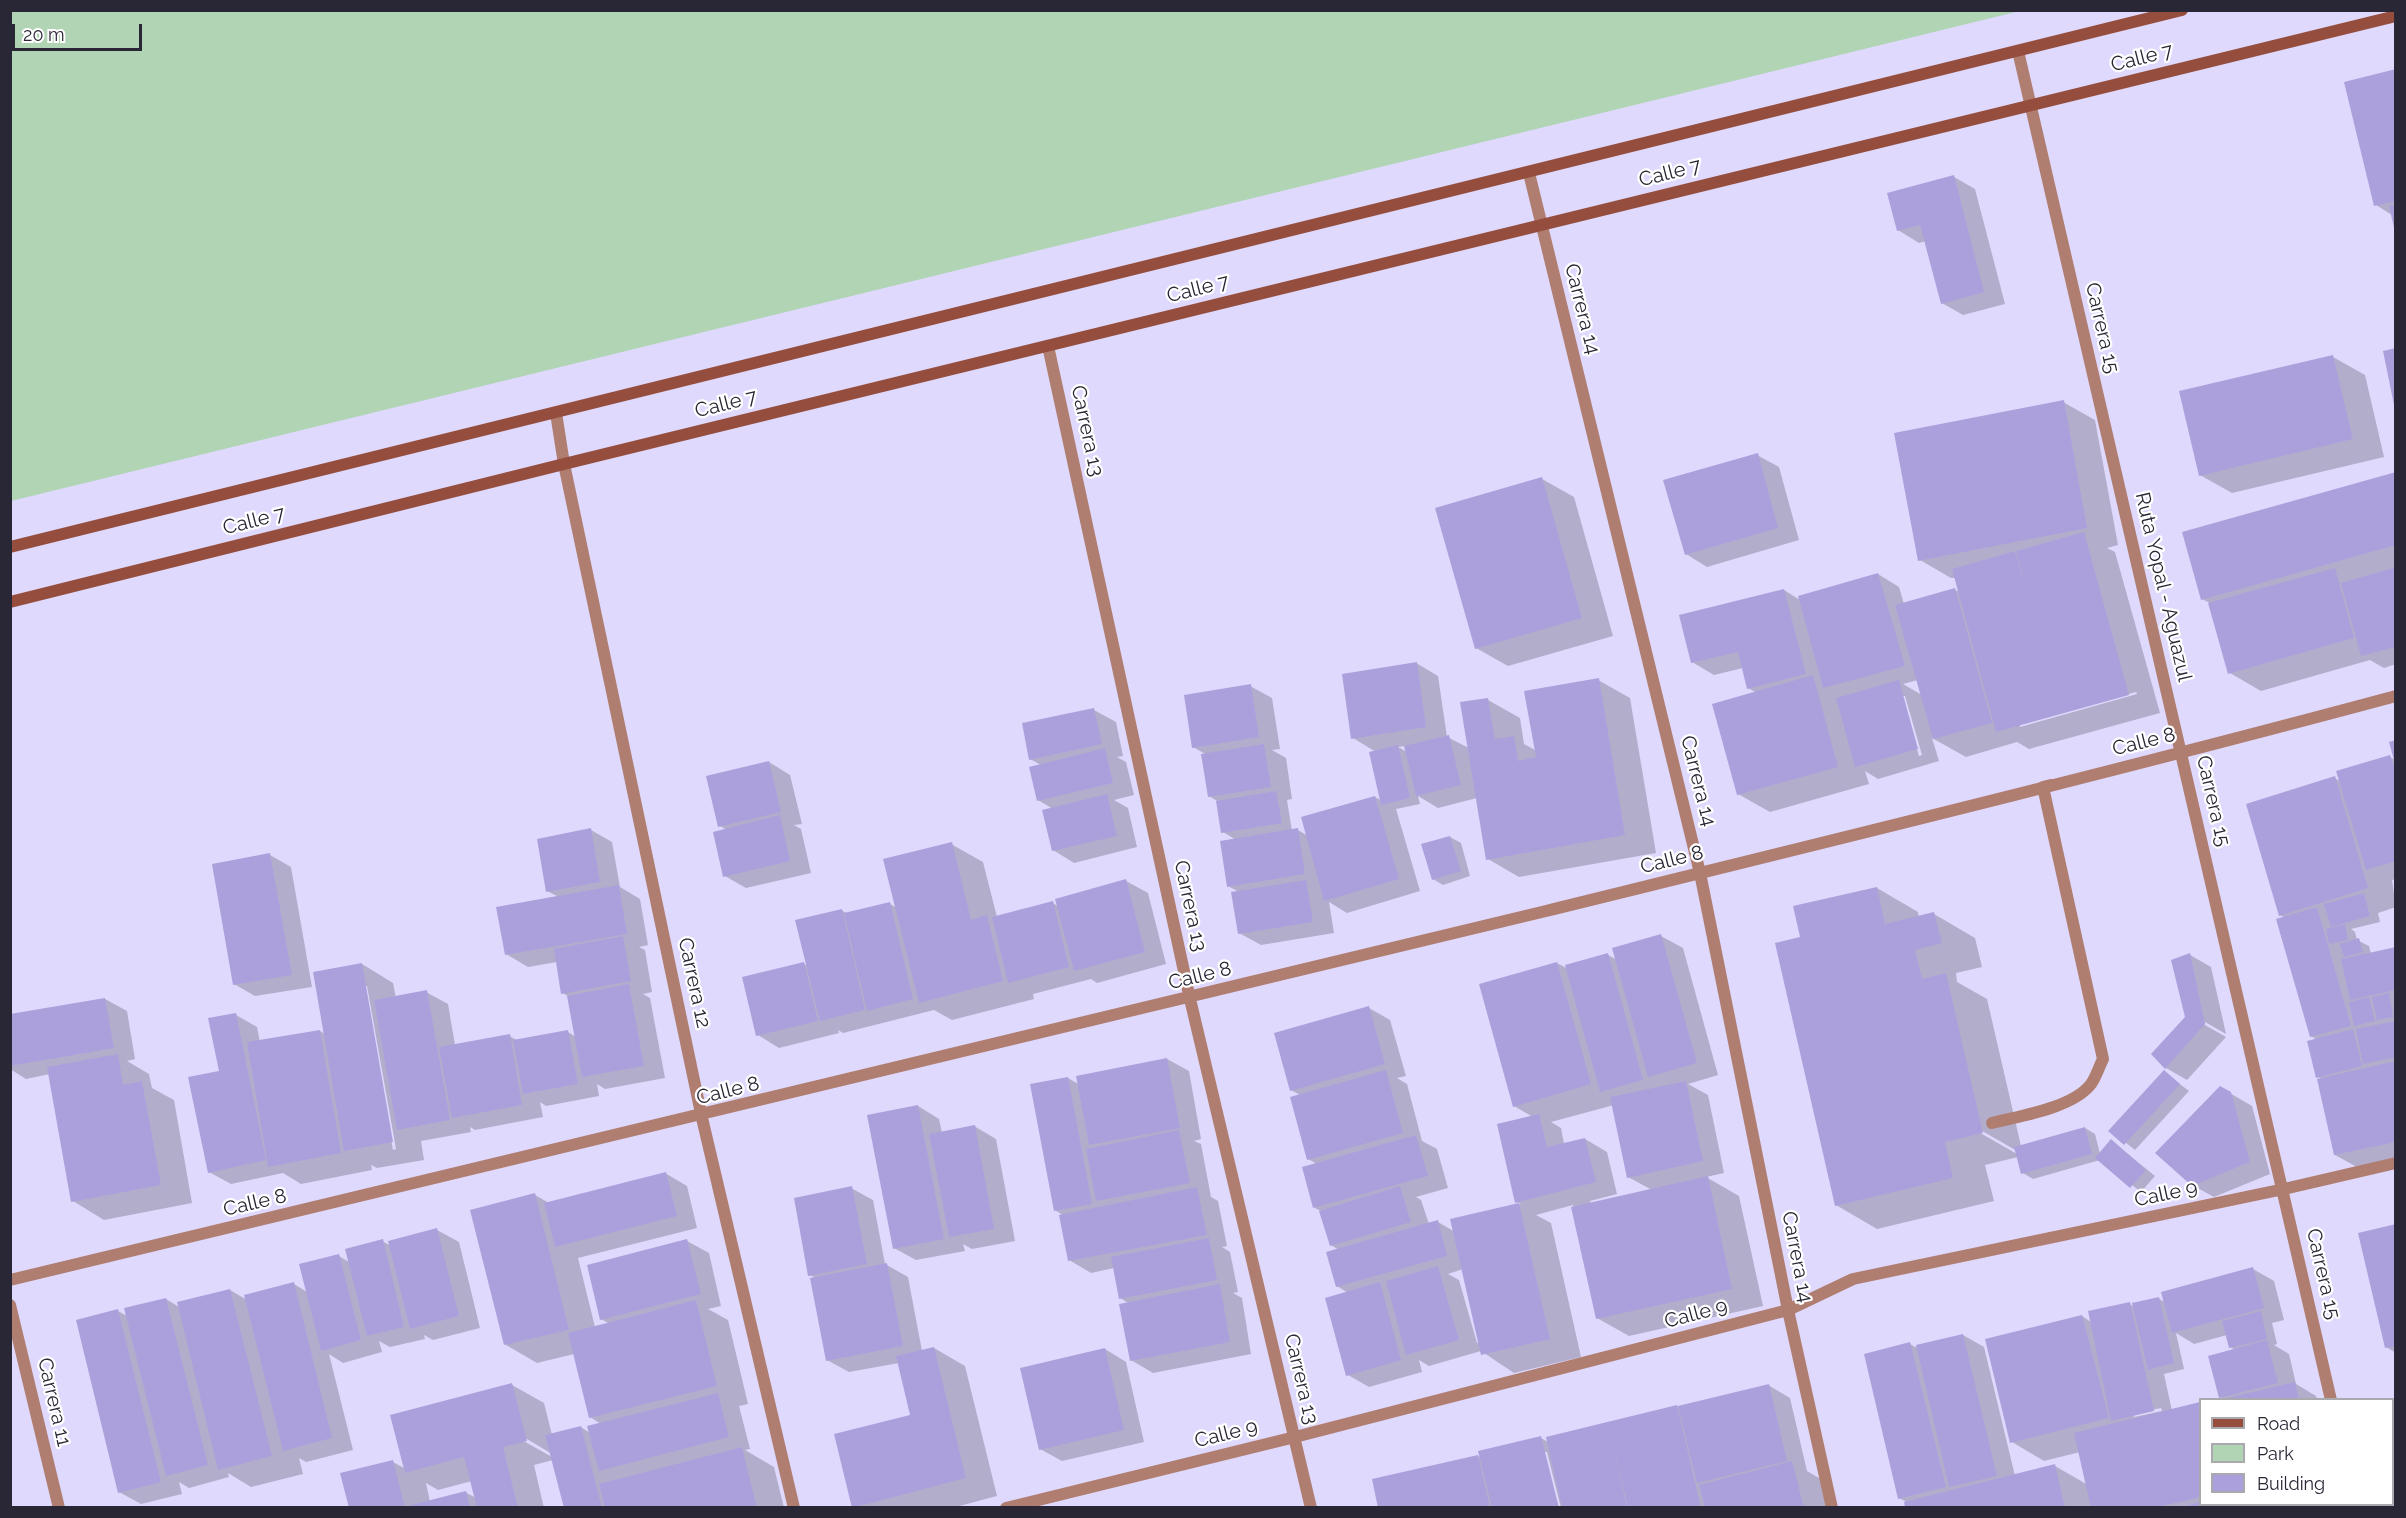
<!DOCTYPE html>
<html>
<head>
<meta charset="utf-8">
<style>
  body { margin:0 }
  #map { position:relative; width:2406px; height:1518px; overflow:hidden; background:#dfd9fd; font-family:Raleway,sans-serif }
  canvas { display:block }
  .frame { position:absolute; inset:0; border:12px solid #292735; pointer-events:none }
  .legend { position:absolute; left:2199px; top:1398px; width:195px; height:108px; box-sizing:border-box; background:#fff; border:2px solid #a9a9ae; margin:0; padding:8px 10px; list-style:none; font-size:18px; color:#292735 }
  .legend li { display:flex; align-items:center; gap:12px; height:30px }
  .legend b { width:30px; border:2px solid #a9a9ae }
  .scale { position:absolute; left:12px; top:24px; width:130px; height:27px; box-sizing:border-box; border:3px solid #292735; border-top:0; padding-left:8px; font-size:18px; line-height:21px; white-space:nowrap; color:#292735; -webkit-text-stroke:4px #fff; paint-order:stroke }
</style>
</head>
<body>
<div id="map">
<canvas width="2406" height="1518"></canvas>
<div class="frame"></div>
<ul class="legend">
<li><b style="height:8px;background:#954e3d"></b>Road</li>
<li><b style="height:16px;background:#b0d4b4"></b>Park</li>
<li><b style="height:16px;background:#aba0dc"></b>Building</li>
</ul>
<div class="scale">20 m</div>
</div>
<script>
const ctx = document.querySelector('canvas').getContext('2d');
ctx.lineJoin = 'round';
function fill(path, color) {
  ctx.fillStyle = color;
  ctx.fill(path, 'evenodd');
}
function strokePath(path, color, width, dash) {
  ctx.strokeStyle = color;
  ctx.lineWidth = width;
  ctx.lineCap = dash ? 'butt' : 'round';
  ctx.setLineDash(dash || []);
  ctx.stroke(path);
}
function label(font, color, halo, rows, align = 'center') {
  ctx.font = font + ' Raleway,sans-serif';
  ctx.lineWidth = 4.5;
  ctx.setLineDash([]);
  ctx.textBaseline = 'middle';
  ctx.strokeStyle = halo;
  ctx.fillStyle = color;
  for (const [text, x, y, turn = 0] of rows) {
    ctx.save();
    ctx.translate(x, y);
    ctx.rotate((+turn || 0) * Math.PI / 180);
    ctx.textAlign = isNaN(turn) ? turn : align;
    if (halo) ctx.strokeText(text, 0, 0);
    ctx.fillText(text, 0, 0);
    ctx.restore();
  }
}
const green = new Path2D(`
  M11,10H2020V11L11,501Z`);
const shadow = new Path2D(`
  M2396,70V229L2392,215L2376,205Z
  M1954,177L1975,189L2005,304L1963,315L1942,303L1926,241L1919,243L1898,230Z
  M2333,357L2365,375L2384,457L2232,493L2200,475Z
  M2063,402L2095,420L2118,545L2107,548L2115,552L2160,713L2029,749L2017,742L1966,757L1932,738L1939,761L1878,779L1865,771L1869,784L1770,812L1738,794L1757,693L1748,688L1743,668L1714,675L1692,662L1784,590L1800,600L1878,574L1899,587L1904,604L1955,590L1960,592L1956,578H1951L1920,560ZM1918,680L1922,695L1903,684ZM2136,692L2137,694L2020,727V724ZM1902,696H1905L1922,755L1919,756Z
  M1757,455L1779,467L1799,540L1707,567L1686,554Z
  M2396,474V664L2384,668L2370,660L2261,691L2230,673L2210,603L2202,599Z
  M1542,479L1574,497L1613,636L1508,666L1476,648Z
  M1416,663L1438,676L1447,737L1469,748L1488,700L1520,718L1524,744L1537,751L1598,680L1630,698L1656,853L1519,877L1488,859L1477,798L1438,808L1418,796L1420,804L1396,809L1420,891L1347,913L1329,902L1334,933L1261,945L1239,933V892L1228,886L1236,840L1223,832L1217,801L1209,796L1207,755L1193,747L1250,686L1272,698L1280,749L1272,750L1286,758L1292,799L1287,800L1292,831L1298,830L1308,836L1375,797L1382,801L1376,752L1353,738ZM1405,746L1407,752L1398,747Z
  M1094,710L1116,722L1123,756L1117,757L1126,762L1134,795L1114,800L1128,808L1137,847L1074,863L1053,850V809L1038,800L1041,765L1030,759Z
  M2396,742V879L2392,880L2396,907L2378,913L2380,922L2351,929L2355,932L2357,940L2369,946L2371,954L2396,949V1158L2357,1167L2335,1155L2322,1079L2318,1077L2317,1040L2311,1036L2285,918L2280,915L2335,778L2341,782L2390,757L2395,760Z
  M769,762L790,775L802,824L794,825L801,829L811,873L746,888L725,876L727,830L720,826Z
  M591,830L612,842L620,887L640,899L648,945L639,947L645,950L652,992L643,994L650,998L665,1078L605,1089L597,1084L599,1096L546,1106L540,1102L543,1117L475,1130L470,1127L471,1132L421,1141L424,1160L377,1168L371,1165L372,1170L301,1184L283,1173L231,1184L209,1172L221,1072L236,1015L257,1027L260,1042L320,1031L325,1034L362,964L393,983L396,998L426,992L448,1004L455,1045L509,1036L519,1041L568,1032L576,1037L569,997L563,993L557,962L528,967L506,954L559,897L547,891ZM364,986H367L396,1149L393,1150Z
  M1450,837L1461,843L1470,876L1443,885L1433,879Z
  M951,844L983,862L997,917L1053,903L1059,907L1126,881L1148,893L1166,964L1097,983L1091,979L1033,994L1034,999L952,1020L934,1010L843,1033L838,1030L839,1033L779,1048L758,1035L804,964L808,966L841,910L848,914L890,904L897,908Z
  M270,855L291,867L312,987L255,996L234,984Z
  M1877,888L1918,912L1919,918L1934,914L1975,938L1982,967L1956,973L1957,982L1987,999L2021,1146L2085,1128L2095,1134L2100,1154L2112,1141L2155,1176L2141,1192L2100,1160L2033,1179L2023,1173L2018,1157L1985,1165L1994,1201L1877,1229L1836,1205L1802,938ZM1977,1128L2017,1151V1154L1975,1130Z
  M1661,936L1683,948L1718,1075L1688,1084L1708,1095L1724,1173L1706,1177L1739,1196L1763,1306L1629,1336L1597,1318L1573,1205L1536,1215L1551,1223L1581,1357L1514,1373L1481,1351L1429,1366L1419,1360L1422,1372L1369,1387L1348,1375V1293L1337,1286L1339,1250L1331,1245L1321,1211L1315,1208L1317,1164L1308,1159L1302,1096L1291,1090L1369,1008L1390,1020L1406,1076L1397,1078L1407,1084L1422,1141L1437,1149L1448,1188L1416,1197L1421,1200L1429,1224L1438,1222L1455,1232L1452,1220L1521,1204L1517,1202L1533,1117L1514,1106L1557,963L1568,969L1608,955L1617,960ZM1614,1105L1628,1177L1652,1190L1591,1204L1590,1201L1617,1194L1607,1152L1585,1139L1564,1144L1561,1128L1551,1122ZM1463,1269L1479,1342L1477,1343L1459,1280L1448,1274Z
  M2190,955L2211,967L2226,1034L2205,1022V1025L2226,1037L2187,1080L2166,1068L2187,1017Z
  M105,999L127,1011L135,1059L127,1061L149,1074L152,1088L174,1100L192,1203L104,1220L73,1201L50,1074L26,1079L10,1069V1016Z
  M1167,1059L1189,1071L1201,1139L1194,1141L1201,1144L1211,1197L1218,1201L1227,1246L1222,1247L1230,1252L1238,1292L1233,1293L1242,1298L1251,1354L1153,1373L1131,1360L1130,1304L1120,1298L1114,1268L1091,1273L1069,1260L1064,1216L1055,1210L1068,1078L1080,1085Z
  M2164,1072L2189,1091L2135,1150L2111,1131Z
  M2221,1088L2252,1106L2270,1174L2214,1197L2192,1185Z
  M918,1106L939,1119L942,1133L974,1126L996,1139L1015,1241L972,1249L963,1244L965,1251L916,1260L894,1248Z
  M665,1173L687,1186L697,1228L578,1258L595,1327L610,1324L601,1319L687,1241L709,1253L721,1306L708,1309L728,1320L748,1404L739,1406L750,1449L745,1450L774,1467L784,1508H565L553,1460L534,1465L544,1508H350L393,1462L406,1469L512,1385L544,1403L552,1435L581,1427L590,1433L601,1424L590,1417L574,1354L537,1363L506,1345L535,1195L549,1203ZM522,1436L552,1454V1457L520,1439ZM472,1481L476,1498L465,1492L430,1502L426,1483L438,1490Z
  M851,1188L873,1200L885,1264L908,1277L922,1351L934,1348L965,1366L997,1496L952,1508L853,1507L912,1416L899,1363L849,1372L827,1360L816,1278L810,1275Z
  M2396,1225V1353L2386,1347Z
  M437,1230L459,1242L480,1328L433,1340L424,1335L425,1339L390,1347L379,1341L382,1352L343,1363L329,1354L353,1450L306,1462L299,1458L303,1474L251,1487L228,1473L229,1477L189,1488L179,1482L182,1494L141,1504L119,1492L118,1311L127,1316L166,1299L179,1307L230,1290L247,1300L294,1284L307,1292L339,1256L349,1262L382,1241L391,1246Z
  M2253,1269L2274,1281L2284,1320L2272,1323L2277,1344L2274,1345L2289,1354L2296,1384L2316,1396L2317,1400H2224L2220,1397L2235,1350L2230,1347L2227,1335L2194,1344L2176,1333L2184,1369L2164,1374L2172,1411L2200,1404V1504H2331V1508H1907L1905,1501L1899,1498L1910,1344L1915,1347L1963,1335L1984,1347L2015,1476L2055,1466L2088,1485L2080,1452L2044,1461L2012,1442L2082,1316L2091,1322L2129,1304L2135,1307L2159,1299L2165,1302ZM2161,1408L2162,1411L2134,1417V1414Z
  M1105,1349L1126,1362L1144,1442L1062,1461L1040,1449Z
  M1768,1385L1790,1398L1807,1471L1824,1481L1830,1508H1561L1547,1452H1544L1558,1508H1379L1373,1480L1481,1456L1541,1438L1548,1442L1676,1407Z`);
const building = new Path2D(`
  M2396,69V201L2374,206L2344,82Z
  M1954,175L1984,292L1941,304L1920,225L1897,231L1887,193Z
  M2396,204V232H2395L2389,206Z
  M2396,348V405H2394L2383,351Z
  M2333,355L2353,439L2199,476L2179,391Z
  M2064,400L2087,528L1918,561L1894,433Z
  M1758,453L1778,528L1685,555L1663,480Z
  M2396,472V545L2201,600L2182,532Z
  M1542,477L1582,618L1475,649L1435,508Z
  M2084,532L2129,695L1996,732L1952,569L2015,551L2028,595L2016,551Z
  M2396,567V647L2361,656L2341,583Z
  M2335,568L2354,638L2228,674L2208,603Z
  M1878,573L1905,666L1823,688L1798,596Z
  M1955,588L1992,723L1933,739L1895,605Z
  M1784,589L1806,674L1747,689L1738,652L1691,663L1679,615Z
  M1417,662L1426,727L1351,739L1342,674Z
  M1813,675L1838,767L1737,795L1712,704Z
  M1599,678L1625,835L1486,860L1460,702L1488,698L1495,739L1514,736L1518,761L1536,757L1524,691Z
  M1899,680L1918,749L1855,767L1836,698Z
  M1251,684L1259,737L1192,748L1184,695Z
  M1094,708L1102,744L1029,760L1022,723Z
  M1449,735L1461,785L1416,796L1404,746Z
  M2396,740V763L2395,764L2389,742Z
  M1264,744L1271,787L1208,797L1201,754Z
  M1398,745L1410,798L1381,805L1369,752Z
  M1105,748L1113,783L1037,801L1029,767Z
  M2390,755L2396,772V861L2366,870L2336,771Z
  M769,761L781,812L718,827L706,776Z
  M2335,776L2368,888L2279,916L2246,804Z
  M1276,791L1282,823L1221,833L1216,801Z
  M1107,794L1117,836L1052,851L1042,810Z
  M1375,796L1399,879L1324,901L1301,817Z
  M780,815L790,861L723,877L713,832Z
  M591,828L600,882L546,892L537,839Z
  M1298,828L1305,874L1227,887L1220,841Z
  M1450,836L1461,871L1432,880L1421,844Z
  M952,842L971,920L987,915L1003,981L919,1003L883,859Z
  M270,853L292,975L233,985L212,864Z
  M1126,879L1145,952L1074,971L1055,899Z
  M1306,880L1313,922L1238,934L1231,892Z
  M619,885L627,934L505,955L496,907Z
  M1877,887L1885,924L1934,912L1942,943L1915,950L1922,979L1946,973L1983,1133L1945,1142L1953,1178L1835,1206L1775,943L1800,937L1793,906Z
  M2364,893L2370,916L2331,927L2324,904Z
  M1053,901L1069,967L1008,983L992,917Z
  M890,902L913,999L867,1011L844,913Z
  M2317,907L2351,1026L2310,1037L2276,919Z
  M842,909L865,1010L820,1021L795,920Z
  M2345,924L2348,940L2329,944L2326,929Z
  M1661,934L1697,1063L1648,1077L1612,948Z
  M623,936L631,981L561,994L554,949Z
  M2359,938L2363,952L2344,957L2340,944Z
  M2396,947V990L2350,1000L2341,959Z
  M1608,953L1643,1080L1600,1092L1565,965Z
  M2190,953L2205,1024L2165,1069L2151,1054L2185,1017L2171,960Z
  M804,962L818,1021L756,1036L742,977Z
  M1557,962L1591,1084L1513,1107L1479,984Z
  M362,963L393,1142L344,1151L313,972Z
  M629,984L644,1066L582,1077L567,996Z
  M427,990L450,1120L397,1130L374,1000Z
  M2389,993L2393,1017L2377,1020L2372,997Z
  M2369,997L2375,1021L2354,1026L2349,1002Z
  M105,998L114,1048L10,1066V1014Z
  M1369,1006L1385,1064L1290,1091L1274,1033Z
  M236,1013L266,1160L208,1173L188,1077L219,1071L208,1018Z
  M2396,1021V1057L2363,1064L2356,1029Z
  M2353,1029L2362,1066L2316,1078L2307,1041Z
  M320,1030L341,1153L268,1167L247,1042Z
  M568,1030L578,1084L523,1094L513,1040Z
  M510,1034L522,1105L452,1118L439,1047Z
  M118,1054L123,1085L142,1081L161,1185L71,1202L47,1067Z
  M1167,1058L1180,1128L1089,1145L1076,1076Z
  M2396,1061V1142L2334,1155L2317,1079Z
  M1386,1070L1403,1133L1307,1160L1290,1097Z
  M2164,1070L2180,1084L2124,1145L2108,1131Z
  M1068,1077L1092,1204L1054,1211L1030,1084Z
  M1686,1081L1703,1161L1627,1178L1610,1097Z
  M2220,1086L2231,1092L2250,1162L2192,1186L2155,1153Z
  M918,1105L944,1239L893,1249L867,1115Z
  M1539,1114L1547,1147L1585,1138L1596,1182L1515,1203L1497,1124Z
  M975,1125L994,1229L949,1237L929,1134Z
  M2085,1127L2092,1154L2021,1174L2014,1147Z
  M1179,1130L1190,1183L1096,1201L1086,1149Z
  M1416,1135L1428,1176L1313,1208L1302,1167Z
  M2111,1139L2146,1170L2130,1188L2095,1158Z
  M666,1172L677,1216L555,1247L544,1203Z
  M1708,1176L1732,1289L1596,1319L1571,1207Z
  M852,1186L867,1264L808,1276L794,1198Z
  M1400,1186L1411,1222L1330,1246L1319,1211Z
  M1197,1187L1207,1235L1068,1261L1059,1215Z
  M535,1193L569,1330L504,1345L470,1210Z
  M1519,1203L1550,1339L1481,1355L1450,1219Z
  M1438,1220L1447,1256L1336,1287L1326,1252Z
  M2396,1224V1346L2385,1348L2358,1233Z
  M437,1228L459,1316L410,1329L388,1241Z
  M1209,1238L1217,1280L1119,1299L1111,1257Z
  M383,1239L404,1327L367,1336L345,1249Z
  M687,1239L701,1294L600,1320L587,1265Z
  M339,1254L361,1340L321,1351L299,1264Z
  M887,1263L903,1346L826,1361L810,1278Z
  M1438,1266L1459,1340L1406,1355L1386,1281Z
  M2253,1267L2264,1308L2172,1333L2161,1292Z
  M294,1282L332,1438L283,1451L244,1295Z
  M1380,1282L1401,1360L1346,1376L1325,1298Z
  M1220,1284L1230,1342L1130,1361L1119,1304Z
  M230,1289L272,1456L218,1470L177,1302Z
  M2159,1297L2174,1363L2148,1370L2132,1303Z
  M166,1298L208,1465L166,1476L124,1308Z
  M696,1300L717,1386L589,1418L568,1333Z
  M2130,1302L2154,1411L2111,1421L2088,1311Z
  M118,1309L161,1482L118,1493L76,1320Z
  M2261,1311L2267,1339L2229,1348L2222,1321Z
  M2082,1315L2109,1418L2010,1443L1985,1339Z
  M1963,1334L1997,1476L1949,1487L1916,1345Z
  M2267,1340L2278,1383L2219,1398L2208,1356Z
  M1910,1342L1946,1487L1898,1499L1864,1354Z
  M934,1347L966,1478L852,1508L834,1434L910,1415L896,1356Z
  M1105,1348L1124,1430L1039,1450L1020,1368Z
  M2295,1382L2299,1400H2223V1399Z
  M512,1383L527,1441L503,1447L518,1508H477L464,1457L405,1473L390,1415Z
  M1769,1384L1787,1461L1697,1483L1678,1406Z
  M718,1393L729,1437L599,1471L587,1426Z
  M2200,1402V1497L2155,1508H2091L2074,1433Z
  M1677,1405L1701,1508H1628L1613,1443L1627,1508H1562L1546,1437Z
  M581,1426L602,1508H564L545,1435Z
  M1541,1436L1559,1508H1492L1478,1451Z
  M742,1447L757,1508H605L599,1484Z
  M1478,1455L1490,1508H1378L1372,1479Z
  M393,1460L405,1508H349L340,1473Z
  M1792,1461L1804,1508H1705L1699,1485Z
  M2055,1464L2065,1508H1905L1904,1502Z
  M466,1491L470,1508H412L411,1505Z
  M2200,1502V1504H2312L2313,1508H2179Z`);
const lane = new Path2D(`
  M1992,1123C2019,1116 2073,1108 2091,1084C2096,1077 2099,1067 2103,1059L2043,787L2051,785`);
const street = new Path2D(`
  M2018,51L2331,1400
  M1529,173L1700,873L1788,1310L1832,1508
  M1048,346L1190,999L1311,1508
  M556,413L564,464L702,1118L794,1508
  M10,1280C523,1160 1035,1037 1546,911C1830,841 2113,772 2396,696
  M10,1305L59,1508
  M2355,1504L2356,1508
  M1006,1508L1295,1437L1788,1310L1853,1279L2284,1189L2396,1163`);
const secondary = new Path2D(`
  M10,547L2182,10
  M10,602L564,464L2396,16`);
const streetNames = [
  ["Calle 7",2142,58,-14],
  ["Calle 7",1670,173,-14],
  ["Calle 7",1198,289,-14],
  ["Carrera 14",1582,309,76],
  ["Carrera 15",2102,328,77],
  ["Calle 7",726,404,-14],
  ["Carrera 13",1087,431,78],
  ["Calle 7",254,521,-14],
  ["Ruta Yopal - Aguazul",2163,587,77],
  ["Calle 8",2144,742,-14],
  ["Carrera 14",1698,781,76],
  ["Carrera 15",2213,801,77],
  ["Calle 8",1672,860,-14],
  ["Carrera 13",1190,906,78],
  ["Calle 8",1200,976,-14],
  ["Carrera 12",694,983,78],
  ["Calle 8",728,1091,-14],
  ["Calle 9",2166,1194,-12],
  ["Calle 8",255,1203,-13],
  ["Carrera 14",1797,1257,79],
  ["Carrera 15",2323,1274,77],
  ["Calle 9",1696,1314,-15],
  ["Carrera 13",1301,1379,77],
  ["Carrera 11",54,1402,77],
  ["Calle 9",1226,1434,-14]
];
fill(green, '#b0d4b4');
fill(shadow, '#0003');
fill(building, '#aba0dc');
strokePath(lane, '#b07e71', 12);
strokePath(street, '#b07e71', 12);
strokePath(secondary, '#954e3d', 12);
label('20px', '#292735', '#fff', streetNames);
</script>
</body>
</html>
